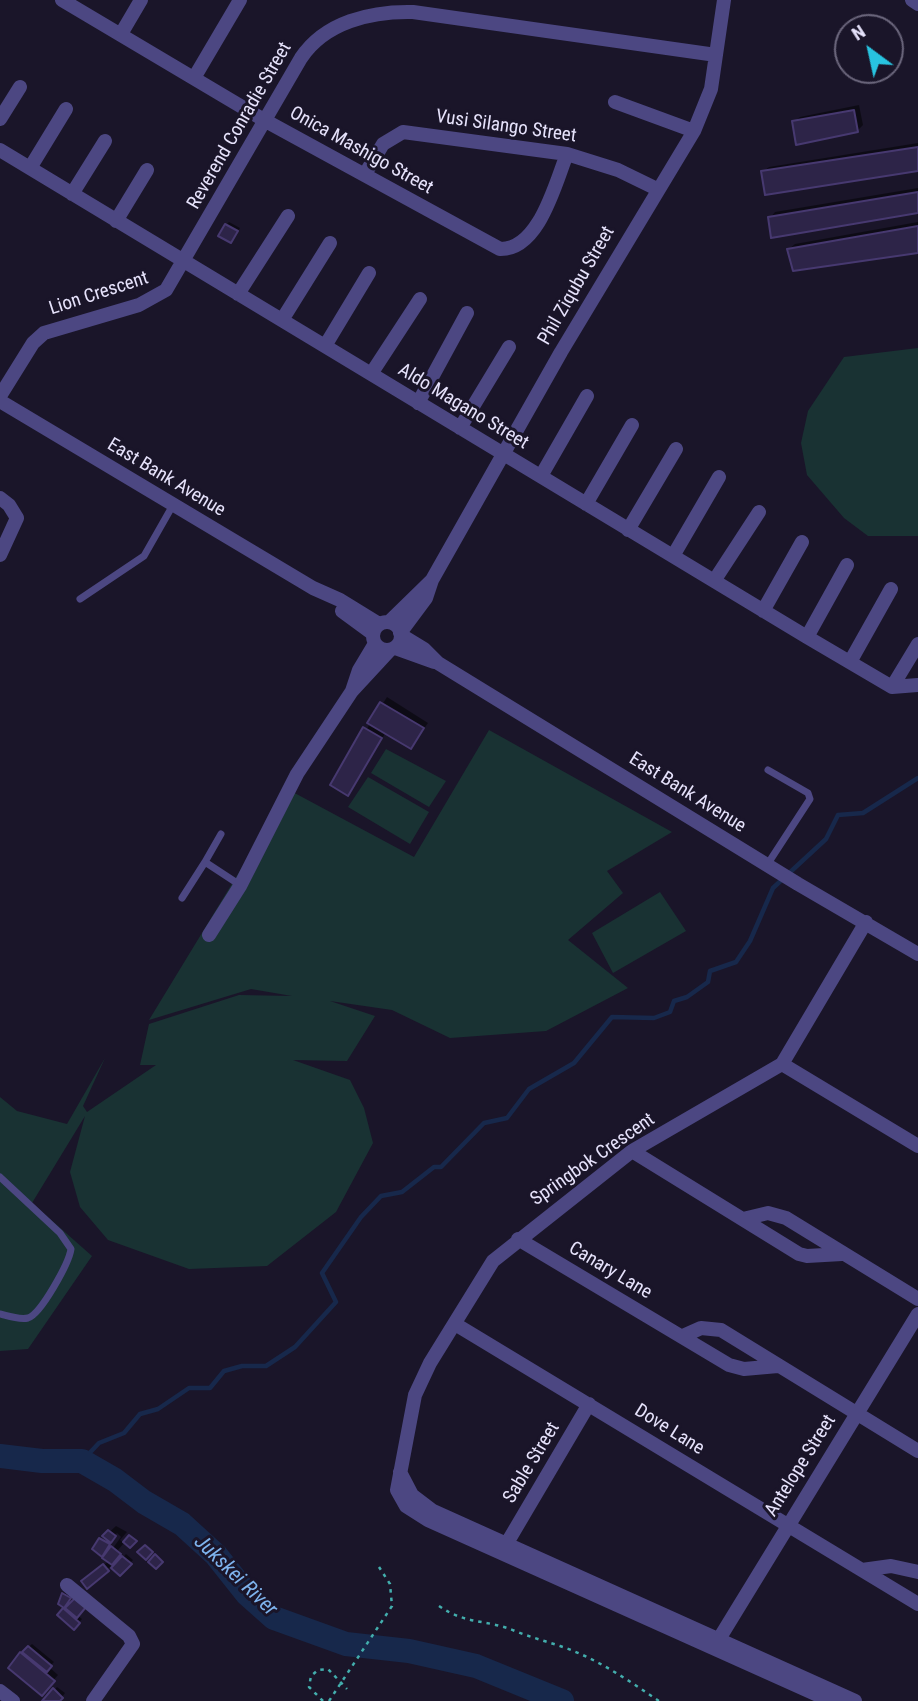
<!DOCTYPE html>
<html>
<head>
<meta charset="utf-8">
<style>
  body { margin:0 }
  #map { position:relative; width:918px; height:1701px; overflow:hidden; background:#1a1529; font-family:"Roboto Condensed",sans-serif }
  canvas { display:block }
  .north { position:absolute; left:834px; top:14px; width:70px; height:70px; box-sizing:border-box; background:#1a1529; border:2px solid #6c677d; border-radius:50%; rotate:327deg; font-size:19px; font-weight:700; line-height:28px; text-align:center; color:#e6e2fb }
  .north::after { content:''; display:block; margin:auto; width:24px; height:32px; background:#28c4e0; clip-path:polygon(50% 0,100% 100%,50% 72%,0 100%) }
</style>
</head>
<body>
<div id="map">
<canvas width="918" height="1701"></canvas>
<div class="north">N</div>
</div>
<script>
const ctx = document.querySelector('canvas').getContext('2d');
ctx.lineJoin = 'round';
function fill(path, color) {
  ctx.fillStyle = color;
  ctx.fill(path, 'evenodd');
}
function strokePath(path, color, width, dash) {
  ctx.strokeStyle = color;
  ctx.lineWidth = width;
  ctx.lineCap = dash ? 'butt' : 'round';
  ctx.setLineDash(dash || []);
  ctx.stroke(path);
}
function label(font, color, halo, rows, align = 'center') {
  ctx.font = font + ' "Roboto Condensed",sans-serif';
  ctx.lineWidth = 6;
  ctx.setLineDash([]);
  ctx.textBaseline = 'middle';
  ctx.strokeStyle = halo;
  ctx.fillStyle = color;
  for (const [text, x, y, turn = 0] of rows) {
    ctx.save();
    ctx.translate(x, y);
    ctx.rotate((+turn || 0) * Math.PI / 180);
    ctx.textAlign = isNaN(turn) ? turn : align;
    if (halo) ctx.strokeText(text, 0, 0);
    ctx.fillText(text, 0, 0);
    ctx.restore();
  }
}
const green = new Path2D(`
  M918,348V536H868L844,518L807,475L801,443L808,411L844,357Z
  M489,730L672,832L607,871L623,893L568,940L628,988L546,1031L450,1038L392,1010L330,1001L375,1016L347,1061L293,1060L350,1080L364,1108L373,1143L336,1212L267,1266L189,1269L108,1240L80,1207L70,1172L85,1116L32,1203L92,1256L28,1349L0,1351V1097L17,1111L67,1124L105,1058L83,1106L87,1112L156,1065H140L149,1024L239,995L292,996L251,989L149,1020L289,790L414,857Z
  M386,749L446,781L429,807L371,773Z
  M368,777L429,812L410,844L348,807Z
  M660,892L686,931L613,973L592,933Z`);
const shadow = new Path2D(`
  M859,105L863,125L857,131L794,122L800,117Z
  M918,143V170L763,172L769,167Z
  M918,188V211L770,218L775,212Z
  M229,222L240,228L234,238L226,225Z
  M918,222V252L789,249L795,244Z
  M387,697L428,723L411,747L386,732L348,794L332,784Z
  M116,1526L127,1532L120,1540L124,1543L118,1550L120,1552L111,1566L88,1586L87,1578L109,1561L113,1548L121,1537L117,1533L110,1541L105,1536Z
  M126,1554L133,1560L120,1574L114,1568Z
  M64,1593L71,1596L65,1605L82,1619L74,1628L59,1615L66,1607L60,1603Z
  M32,1644L54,1662L49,1667L58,1675L42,1693L21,1654Z
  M57,1687L65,1693L59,1701L45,1700Z`);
const stream = new Path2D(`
  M82,1461L99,1443L124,1433L140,1414L158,1409L189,1388H210L224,1371L242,1366H266L295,1347L336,1302L322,1273L361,1217L381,1196L402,1192L434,1167H441L484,1123L507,1118L529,1089L574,1063L612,1017L654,1018L670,1012L674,1001L687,997L708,982L710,971L736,962L750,941L773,888L826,839L838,815L863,813L918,778`);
const river = new Path2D(`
  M0,1456L42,1461H82L115,1480L144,1502L182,1524L216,1555L247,1594L274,1618L346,1644L409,1651L476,1666L562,1701`);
const building = new Path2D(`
  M854,110L858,132L796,145L792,121Z
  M918,147V171L765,195L761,171Z
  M918,192V213L771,238L768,217Z
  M225,224L238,231L231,243L218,236Z
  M918,226V253L793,271L787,249Z
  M380,702L424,728L411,749L367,723Z
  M363,727L382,738L348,796L330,785Z
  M108,1530L116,1536L111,1543L102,1536Z
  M129,1535L137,1541L130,1548L123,1542Z
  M99,1538L110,1544L102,1557L92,1549Z
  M145,1545L153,1552L146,1560L137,1552Z
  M111,1546L121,1554L112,1565L102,1558Z
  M155,1554L163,1562L156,1569L148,1562Z
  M122,1556L132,1564L120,1576L111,1568Z
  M103,1564L109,1571L87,1589L81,1581Z
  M62,1593L71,1598L64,1608L58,1604Z
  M76,1597L86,1607L77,1618L65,1608Z
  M63,1608L80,1623L74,1630L57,1615Z
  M28,1646L52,1666L47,1672L22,1652Z
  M20,1652L55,1681L42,1696L8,1668Z
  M53,1688L63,1698L60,1701H42Z`);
const path = new Path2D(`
  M439,1606C466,1625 487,1619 515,1631C530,1637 545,1641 560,1646C596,1658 628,1680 659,1701
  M323,1701L309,1687L311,1676L318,1670L328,1669L347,1689
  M329,1701L392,1606L390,1584L379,1567`);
const service = new Path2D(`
  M80,599L144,556L173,505
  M221,834L205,862L240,885
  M767,865L810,799L808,793L768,770
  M182,898L205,862
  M0,1177L60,1233L71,1249C69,1263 41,1314 28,1318C19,1320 8,1316 0,1314`);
const minor = new Path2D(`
  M62,0L264,120L500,249C539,250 555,184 567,154
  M912,0L918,4
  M121,34L141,0
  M194,78L240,0
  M615,102L694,131
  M0,119L20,87
  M0,150L807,637L892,687L918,685
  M30,168L66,109
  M365,174L383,144L403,132L567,154L618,170L657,189
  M72,194L105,141
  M116,221L147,170
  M238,294L288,216
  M282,320L330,243
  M325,346L369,273
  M371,374L420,299
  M0,396L33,343L44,333L139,305L166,290L301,58C325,22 371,11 413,12L716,55
  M0,401L313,588L340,600L379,624
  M418,403L467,313
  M460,428L509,347
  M541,476L587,396
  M0,498L9,505L17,518L0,555
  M586,504L632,425
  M628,530L676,449
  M673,556L719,477
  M714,581L759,512
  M342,611L372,633
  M763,611L802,542
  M373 636a14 14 0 1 1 28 0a14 14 0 1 1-28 0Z
  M389,622L431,581
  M400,633L426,598L432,580L561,352L694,131L711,89L724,0
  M401,635L424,649L438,663L798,884L918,954
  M807,637L847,565
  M395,648L434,662
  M850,662L891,589
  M892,687L918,644
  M352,691L359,670L374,645
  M209,935L240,886L297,774L352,691L389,651
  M782,1064L918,1146
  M632,1151L799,1254L807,1256L842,1254
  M743,1219L768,1213L786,1218L918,1299
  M518,1239L729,1365L744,1369L778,1366
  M455,1324L918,1604
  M683,1336L701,1328L721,1330L918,1451
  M400,1472L412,1495L433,1511L855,1701
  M507,1543L589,1404
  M862,1570L891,1566L918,1572
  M67,1585L129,1636L133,1644L93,1701
  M719,1639L918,1314
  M0,1691L13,1701
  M831,1701L428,1520L406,1506L397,1490L415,1395L430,1363L493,1261L632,1151L782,1064L866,922`);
const streetNames = [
  ["Reverend Conradie Street",240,126,-60],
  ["Vusi Silango Street",506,127,8],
  ["Onica Mashigo Street",361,151,29],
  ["Phil Ziqubu Street",577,286,-60],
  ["Lion Crescent",99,294,-18],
  ["Aldo Magano Street",463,407,31],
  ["East Bank Avenue",166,478,31],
  ["East Bank Avenue",687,793,32],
  ["Springbok Crescent",593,1160,-35],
  ["Canary Lane",610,1271,31],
  ["Dove Lane",669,1430,32],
  ["Sable Street",532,1463,-59],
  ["Antelope Street",801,1466,-58]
];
const waterNames = [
  ["Jukskei River",235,1576,44]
];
fill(green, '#193233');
fill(shadow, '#0007');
strokePath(stream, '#17284b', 4.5);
strokePath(river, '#17284b', 24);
fill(building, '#2d2448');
strokePath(building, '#473970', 2);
strokePath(path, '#43aead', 2.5, [3.5, 5]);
strokePath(service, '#4c4782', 7);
strokePath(minor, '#4c4782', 14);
label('19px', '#e6e2fb', '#1a1529', streetNames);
label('italic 21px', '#7eb3ed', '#1a1529', waterNames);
</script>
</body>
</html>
